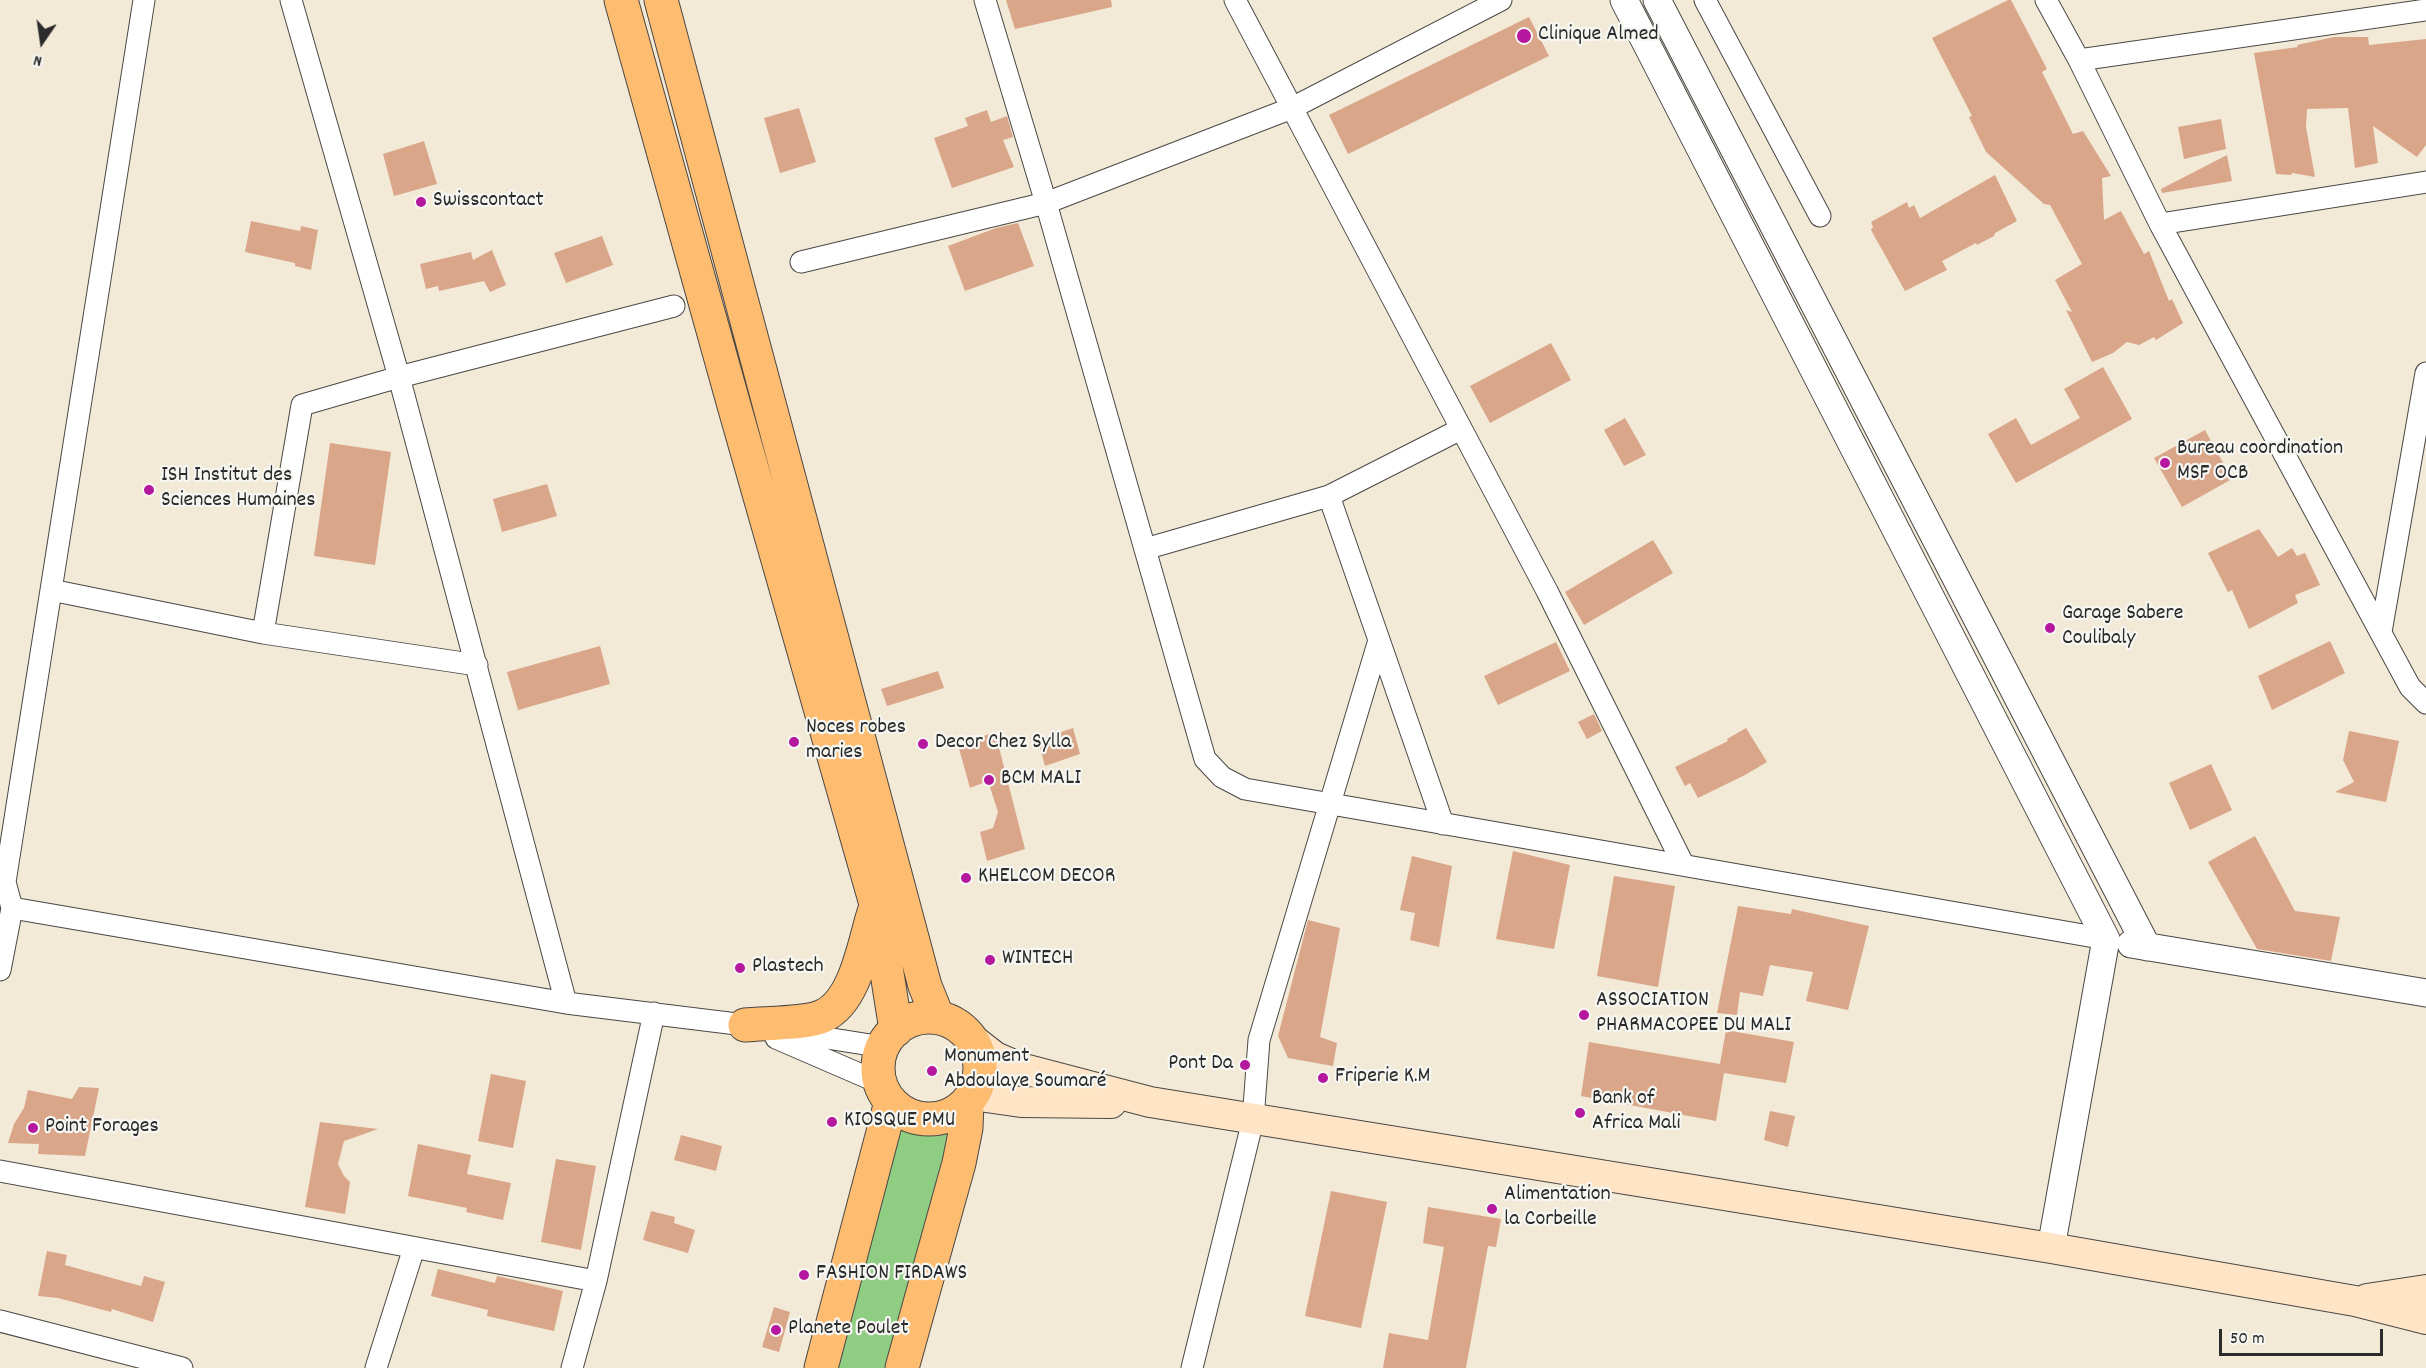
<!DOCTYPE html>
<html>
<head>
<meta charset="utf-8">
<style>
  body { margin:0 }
  #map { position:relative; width:2426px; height:1368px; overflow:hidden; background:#f3e9d7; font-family:Dekko,sans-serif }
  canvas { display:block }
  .north { position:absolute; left:12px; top:12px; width:60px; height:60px; -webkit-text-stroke:4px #f6f6f2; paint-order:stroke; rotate:193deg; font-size:16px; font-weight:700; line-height:24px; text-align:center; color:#2b2b2b }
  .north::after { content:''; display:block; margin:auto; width:21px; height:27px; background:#2b2b2b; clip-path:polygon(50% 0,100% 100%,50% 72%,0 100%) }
  .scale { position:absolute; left:2219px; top:1329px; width:164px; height:27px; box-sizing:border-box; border:3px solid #2b2b2b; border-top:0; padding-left:8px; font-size:18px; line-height:21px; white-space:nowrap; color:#2b2b2b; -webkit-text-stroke:4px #f6f6f2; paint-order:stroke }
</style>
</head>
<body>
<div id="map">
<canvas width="2426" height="1368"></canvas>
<div class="north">N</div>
<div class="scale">50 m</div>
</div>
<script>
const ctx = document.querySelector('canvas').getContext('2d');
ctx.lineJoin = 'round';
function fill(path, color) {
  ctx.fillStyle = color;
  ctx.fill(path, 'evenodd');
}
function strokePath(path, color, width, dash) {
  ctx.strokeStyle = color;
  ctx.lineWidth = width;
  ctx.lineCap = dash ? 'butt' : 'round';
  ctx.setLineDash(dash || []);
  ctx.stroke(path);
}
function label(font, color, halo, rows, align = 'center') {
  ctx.font = font + ' Dekko,sans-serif';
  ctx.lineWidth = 4.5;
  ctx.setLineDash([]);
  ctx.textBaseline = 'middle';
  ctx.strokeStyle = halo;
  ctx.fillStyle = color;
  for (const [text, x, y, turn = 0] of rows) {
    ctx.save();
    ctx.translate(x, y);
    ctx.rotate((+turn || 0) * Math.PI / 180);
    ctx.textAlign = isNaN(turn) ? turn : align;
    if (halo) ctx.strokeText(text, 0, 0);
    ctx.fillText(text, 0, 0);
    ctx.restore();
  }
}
const green = new Path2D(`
  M902,1127L932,1134L956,1130L894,1368H835Z`);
const building = new Path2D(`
  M1006,0H1111L1112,7L1015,29Z
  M2008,0H2011L2047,69L2042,72L2073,134L2083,131L2111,176L2102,178L2104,220L2121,211L2144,254L2149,251L2169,301L2172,299L2183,323L2156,340L2154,337L2139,345L2127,342L2113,353L2092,362L2066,310L2072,312L2055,280L2082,264L2050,205L2044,204L1986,152L1969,117L1972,116L1932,38Z
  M1529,17L1549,56L1348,154L1329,115Z
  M2334,37H2368L2369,45L2426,39V145L2417,157L2373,126L2378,163L2355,168L2348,108L2307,109L2306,127L2315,177L2292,173L2291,175L2276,174L2254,53L2298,47L2297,45Z
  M799,108L816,162L780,173L764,118Z
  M987,110L991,122L1007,116L1013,137L1003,140L1014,167L952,188L934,138L968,126L965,118Z
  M2221,119L2226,149L2184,159L2178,127Z
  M424,141L437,184L394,196L383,154Z
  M2227,155L2232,181L2162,193L2161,189Z
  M1995,175L2017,221L1995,233L1994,236L1977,245L1976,243L1942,261L1947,270L1905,291L1871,230L1873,227L1871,222L1907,202L1909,208L1914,205L1920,218Z
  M251,221L300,231L301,226L318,230L311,270L295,266V263L245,252Z
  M1018,223L1034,266L965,291L948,246L996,228Z
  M602,236L613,265L566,283L554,253Z
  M492,250L506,285L490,292L484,281L439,291L438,286L426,289L420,264L471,252L473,260Z
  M1551,343L1571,380L1490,423L1470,386Z
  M2103,367L2132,419L2016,483L1988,434L2016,418L2031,445L2080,418L2064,389Z
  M1625,418L1646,455L1624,466L1604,430Z
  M2205,430L2232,479L2182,507L2154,458Z
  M330,443L391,452L375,565L314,556Z
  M547,484L557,516L502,532L493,499Z
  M2259,529L2278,557L2292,548L2297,556L2305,553L2320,585L2295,595L2298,603L2249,629L2232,590L2228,592L2208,553Z
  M1653,540L1673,573L1584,625L1565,592Z
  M2330,641L2345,673L2272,710L2258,676Z
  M1556,642L1570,671L1498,705L1484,676Z
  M600,646L610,684L518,710L507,672Z
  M938,671L944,688L887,706L881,689Z
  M1594,714L1602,731L1587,739L1578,722Z
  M1073,728L1080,754L1045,766L1038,740Z
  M1746,728L1767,762L1745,775L1698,798L1690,783L1685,786L1675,767L1728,741L1727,739Z
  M2349,731L2399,741L2386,802L2335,792L2354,782L2343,760Z
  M995,732L1025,849L987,861L980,832L993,828L998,812L988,781L970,788L958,745Z
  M2211,764L2232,810L2190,830L2169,783Z
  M2255,836L2295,911L2340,917L2331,961L2257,949L2208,862Z
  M1513,851L1570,865L1554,949L1496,939Z
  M1412,856L1452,866L1439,947L1410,940L1415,913L1400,910Z
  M1614,876L1675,886L1658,987L1597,976Z
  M1738,906L1791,914L1792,909L1869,926L1848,1010L1806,1001L1813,972L1770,965L1763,996L1740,992L1737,1015L1717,1013Z
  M1308,920L1340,928L1320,1037L1337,1043L1333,1066L1288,1058L1278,1036Z
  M1726,1030L1794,1042L1786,1083L1724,1073L1716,1121L1581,1096L1589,1042L1720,1064Z
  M491,1074L526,1081L513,1148L478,1141Z
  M79,1087L99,1088L85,1156L38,1154L39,1144L8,1143L14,1124L24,1108L28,1090L72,1099Z
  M1770,1111L1795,1116L1788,1147L1764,1140Z
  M320,1122L378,1129L344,1141L338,1164L344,1176L350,1182L345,1214L305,1207Z
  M681,1135L722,1146L716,1171L674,1160Z
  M418,1144L471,1155L467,1174L511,1183L503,1220L466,1212L467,1208L408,1196Z
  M556,1159L596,1166L581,1250L541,1242Z
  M1331,1191L1387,1202L1361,1328L1305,1316Z
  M1428,1207L1501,1219L1496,1247L1488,1246L1466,1368H1383L1389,1333L1428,1340L1444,1247L1423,1243Z
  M651,1211L675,1217L674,1223L695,1230L688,1253L643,1240Z
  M47,1251L67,1255L65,1265L141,1286L144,1276L165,1282L153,1322L112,1309L111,1312L58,1298L38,1296Z
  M438,1269L495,1283L497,1276L563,1291L554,1331L487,1316L488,1310L431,1296Z
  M774,1307L790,1312L779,1352L762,1347Z`);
const minor = new Path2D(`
  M291,0L399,377L566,1003
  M985,0L1046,203L1205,759L1222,777L1245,789L2106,939
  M1235,0L1547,591L1683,864
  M1705,0L1820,216
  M2046,0L2079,60L2160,224L2410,687L2426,703
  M2079,60L2426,10
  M2160,224L2426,182
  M801,262L1046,203L1292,108L1501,0
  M1329,496L1443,824
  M1145,549L1329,496L1461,429
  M51,590L263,633L477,665
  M2381,632L2426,373
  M263,633L302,405L399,377L674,306
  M12,908L566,1003L745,1025L883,1047
  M0,970L12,908L5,882L144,0
  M776,1038L880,1083
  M0,1171L596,1281
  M0,1321L182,1368
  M376,1368L414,1248
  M572,1368L596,1281L654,1013
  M1192,1368L1253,1120L1259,1040L1379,640`);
const tertiary = new Path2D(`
  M1624,0L2106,939L2051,1248
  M1657,0L2147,947
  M2131,944L2426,993`);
const secondary = new Path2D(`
  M968,1036L995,1057L1020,1068L1150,1102L2051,1248L2355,1301L2426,1319
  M972,1095L1021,1102L1111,1103
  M2367,1299L2426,1290`);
const primary = new Path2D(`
  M621,0L735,409L876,904L896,1030
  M661,0L925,986L938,1018
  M878 1068a51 51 0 1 1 102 0a51 51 0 1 1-102 0Z
  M745,1025C764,1023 807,1024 823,1016C856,1001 864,943 874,912
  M821,1368L891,1102
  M902,1368L959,1163L966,1128L967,1102`);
const markers = [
  [1524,36,8,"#b5179e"],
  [421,202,6,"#b5179e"],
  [2165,463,6,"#b5179e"],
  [149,490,6,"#b5179e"],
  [2050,628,6,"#b5179e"],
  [794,742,6,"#b5179e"],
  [923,744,6,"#b5179e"],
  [989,780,6,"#b5179e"],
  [966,878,6,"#b5179e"],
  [990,960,6,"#b5179e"],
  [740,968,6,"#b5179e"],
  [1584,1015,6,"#b5179e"],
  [1245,1065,6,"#b5179e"],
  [932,1071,6,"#b5179e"],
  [1323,1078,6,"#b5179e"],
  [1580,1113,6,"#b5179e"],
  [832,1122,6,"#b5179e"],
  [33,1128,6,"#b5179e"],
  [1492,1209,6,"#b5179e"],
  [804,1275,6,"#b5179e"],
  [776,1330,6,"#b5179e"]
];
const poiNames = [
  ["Clinique Almed",1538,36],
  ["Swisscontact",433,202],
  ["Bureau coordination",2177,450],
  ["MSF OCB",2177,475],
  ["ISH Institut des",161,477],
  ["Sciences Humaines",161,502],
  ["Garage Sabere",2062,615],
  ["Coulibaly",2062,640],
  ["Noces robes",806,729],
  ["maries",806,754],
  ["Decor Chez Sylla",935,744],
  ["BCM MALI",1001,780],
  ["KHELCOM DECOR",978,878],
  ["WINTECH",1002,960],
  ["Plastech",752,968],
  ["ASSOCIATION",1596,1002],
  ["PHARMACOPEE DU MALI",1596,1027],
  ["Monument",944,1058],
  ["Abdoulaye Soumaré",944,1083],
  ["Pont Da",1233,1065,"right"],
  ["Friperie K.M",1335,1078],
  ["Bank of",1592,1100],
  ["Africa Mali",1592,1125],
  ["KIOSQUE PMU",844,1122],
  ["Point Forages",45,1128],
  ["Alimentation",1504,1196],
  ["la Corbeille",1504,1221],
  ["FASHION FIRDAWS",816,1275],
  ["Planete Poulet",788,1330]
];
fill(green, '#8fcd83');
fill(building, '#d9a689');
strokePath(minor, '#494845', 23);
strokePath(tertiary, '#494845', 29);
strokePath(secondary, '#494845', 32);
strokePath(primary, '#494845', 35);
strokePath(minor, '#fff', 21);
strokePath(tertiary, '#fff', 27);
strokePath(secondary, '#ffe4c6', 30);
strokePath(primary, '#febc70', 33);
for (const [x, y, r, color] of markers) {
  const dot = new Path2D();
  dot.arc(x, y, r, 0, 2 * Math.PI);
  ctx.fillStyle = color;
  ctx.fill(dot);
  strokePath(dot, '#f6f6f2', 2);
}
label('22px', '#2b2b2b', '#f6f6f2', poiNames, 'left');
</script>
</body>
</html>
